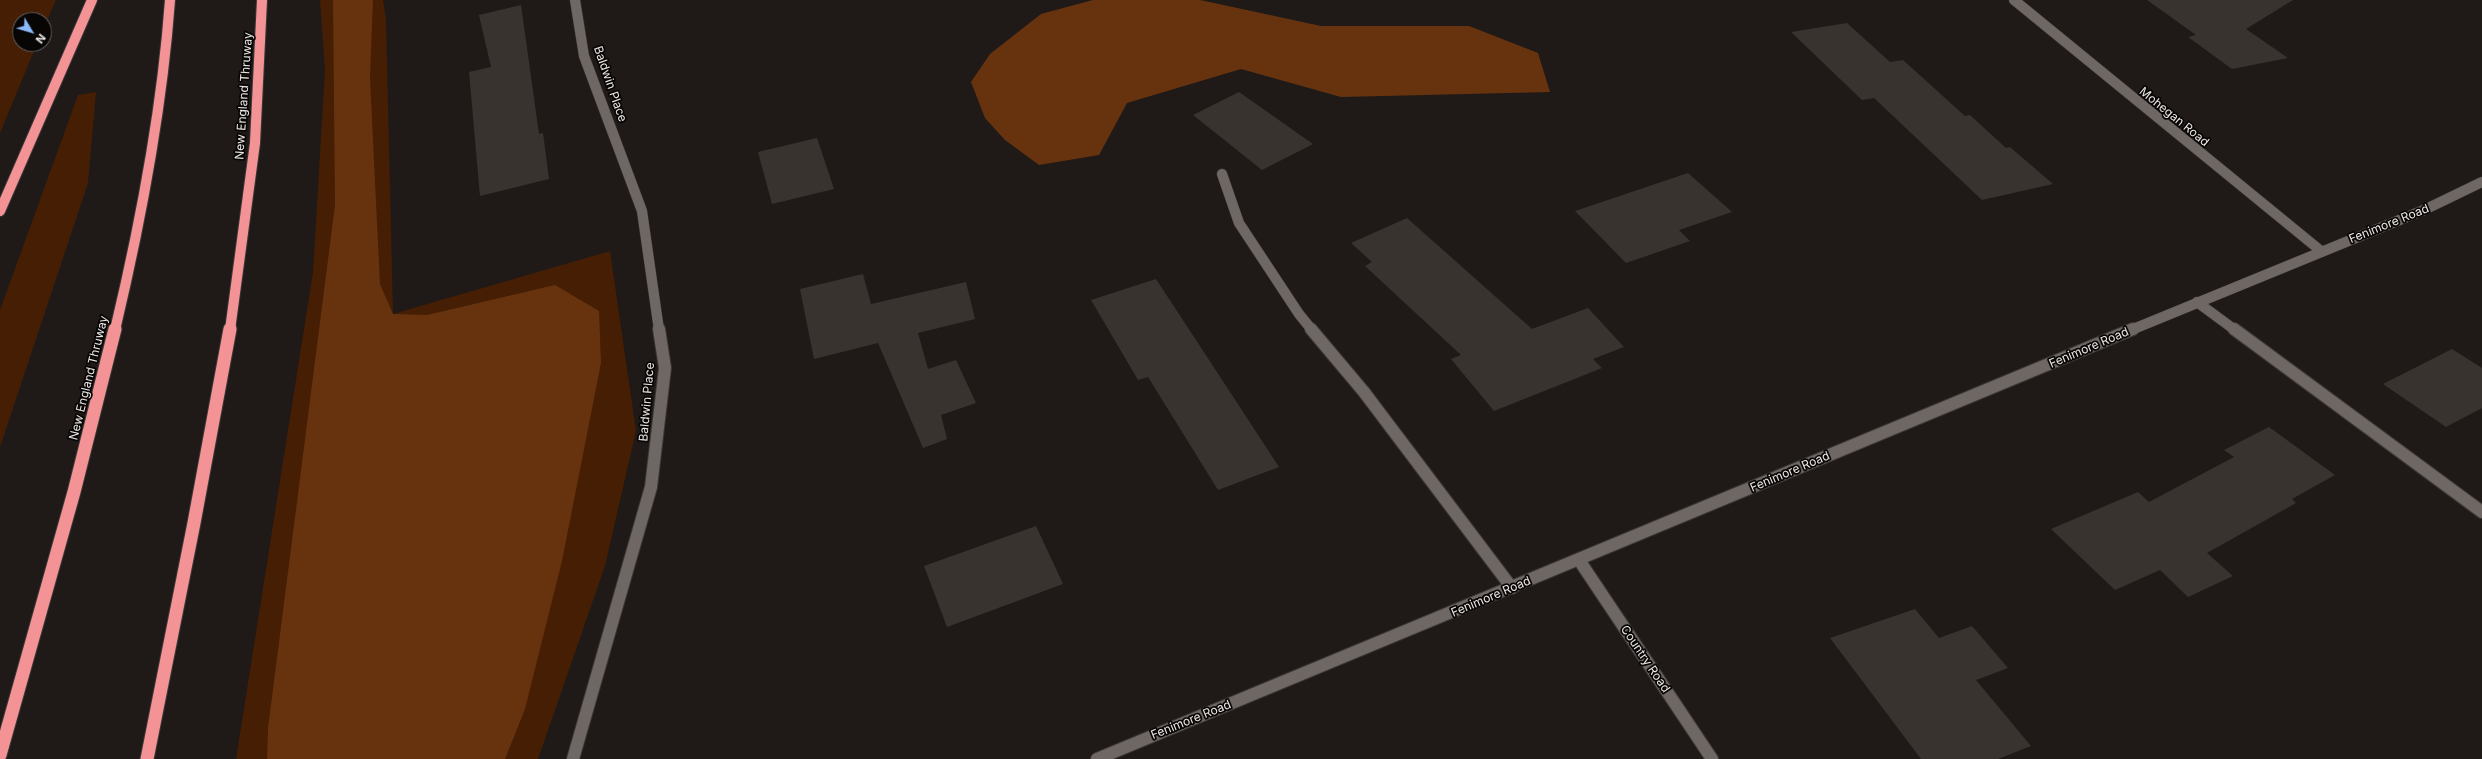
<!DOCTYPE html>
<html>
<head>
<meta charset="utf-8">
<style>
  body { margin:0 }
  #map { position:relative; width:2482px; height:759px; overflow:hidden; background:#1f1a18; font-family:Inter,sans-serif }
  canvas { display:block }
  .north { position:absolute; left:12px; top:12px; width:40px; height:40px; box-sizing:border-box; background:#080605; border:1px solid #63605f; border-radius:50%; rotate:128deg; font-size:11px; font-weight:700; line-height:16px; text-align:center; color:#ebe7e5 }
  .north::after { content:''; display:block; margin:auto; width:14px; height:18px; background:#8abafc; clip-path:polygon(50% 0,100% 100%,50% 72%,0 100%) }
</style>
</head>
<body>
<div id="map">
<canvas width="2482" height="759"></canvas>
<div class="north">N</div>
</div>
<script>
const ctx = document.querySelector('canvas').getContext('2d');
ctx.lineJoin = 'round';
function fill(path, color) {
  ctx.fillStyle = color;
  ctx.fill(path, 'evenodd');
}
function strokePath(path, color, width, dash) {
  ctx.strokeStyle = color;
  ctx.lineWidth = width;
  ctx.lineCap = dash ? 'butt' : 'round';
  ctx.setLineDash(dash || []);
  ctx.stroke(path);
}
function label(font, color, halo, rows, align = 'center') {
  ctx.font = font + ' Inter,sans-serif';
  ctx.lineWidth = 3.5;
  ctx.setLineDash([]);
  ctx.textBaseline = 'middle';
  ctx.strokeStyle = halo;
  ctx.fillStyle = color;
  for (const [text, x, y, turn = 0] of rows) {
    ctx.save();
    ctx.translate(x, y);
    ctx.rotate((+turn || 0) * Math.PI / 180);
    ctx.textAlign = isNaN(turn) ? turn : align;
    if (halo) ctx.strokeText(text, 0, 0);
    ctx.fillText(text, 0, 0);
    ctx.restore();
  }
}
const green = new Path2D(`
  M0,0H56L44,28V20H20V44H37L0,133Z
  M320,0H383L386,19L393,314L610,251L636,431L605,566L538,759H236L313,272L325,69Z
  M96,92L88,183L0,447V310L78,95Z`);
const forest = new Path2D(`
  M333,0H373L370,78L380,284L393,314L427,315L555,285L599,311L601,363L562,561L525,709L505,759H267L268,728L335,205Z
  M1093,0H1200L1321,26H1469L1538,53L1550,92L1341,97L1241,69L1127,103L1099,155L1039,165L1005,140L985,118L971,82L990,54L1041,14Z`);
const building = new Path2D(`
  M2147,0H2293L2246,29L2288,58L2232,69L2188,37L2196,35Z
  M521,5L539,134L543,133L549,179L480,196L469,72L491,67L479,15Z
  M1847,23L1890,62L1903,60L1965,116L1970,115L2006,148L2010,147L2053,184L1982,200L1874,98L1862,100L1791,32Z
  M1239,92L1313,144L1262,170L1193,115Z
  M817,138L834,189L772,204L758,152Z
  M1688,173L1732,212L1679,230L1690,241L1626,263L1575,211Z
  M1407,218L1532,329L1588,308L1624,347L1593,359L1602,368L1494,411L1451,359L1461,355L1365,266L1372,262L1351,243Z
  M863,274L871,304L966,282L975,319L918,333L928,369L956,360L976,403L941,415L947,439L923,448L878,343L814,359L800,289Z
  M1156,279L1249,421L1279,467L1218,490L1148,377L1138,380L1091,300Z
  M2452,349L2482,368V408L2446,427L2383,384Z
  M2269,427L2335,475L2292,499L2296,503L2207,553L2233,576L2188,597L2160,570L2115,590L2051,529L2138,492L2149,502L2234,457L2224,450Z
  M1036,526L1063,584L947,627L924,566Z
  M1915,609L1939,638L1972,626L2008,668L1976,680L2031,746L1998,759H1921L1830,638Z`);
const serviceFar1 = new Path2D(`
  M1222,174L1239,223L1299,314L1312,330
  M2197,302L2235,330`);
const service = new Path2D(`
  M1311,329L1364,392L1512,588
  M2234,329L2482,512`);
const minorFar1 = new Path2D(`
  M575,0L584,56L642,211L659,330
  M2014,0L2321,251`);
const minor = new Path2D(`
  M1579,560L1712,759
  M573,759L651,487L665,368L659,329`);
const tertiaryFar1 = new Path2D(`
  M2131,330L2424,210L2482,182`);
const tertiary = new Path2D(`
  M1097,759L2133,329`);
const motorwayFar1 = new Path2D(`
  M0,211L92,0
  M115,330C141,221 162,112 170,0
  M230,330L255,143L262,0`);
const motorway = new Path2D(`
  M0,755L74,492L115,329
  M147,759L194,523L230,329`);
const streetNames = [
  ["Baldwin Place",610,84,71],
  ["New England Thruway",244,96,-86],
  ["Mohegan Road",2174,117,39],
  ["Fenimore Road",2389,224,-22],
  ["Fenimore Road",2089,348,-23],
  ["New England Thruway",89,378,-76],
  ["Baldwin Place",647,402,-85],
  ["Fenimore Road",1790,472,-23],
  ["Fenimore Road",1491,597,-23],
  ["Country Road",1645,659,56],
  ["Fenimore Road",1191,720,-22]
];
fill(green, '#451e03');
fill(forest, '#67330f');
fill(building, '#393330');
strokePath(serviceFar1, '#3b3836', 11);
strokePath(service, '#3b3836', 14);
strokePath(minorFar1, '#3b3836', 11);
strokePath(minor, '#3b3836', 14);
strokePath(tertiaryFar1, '#3b3836', 11);
strokePath(tertiary, '#3b3836', 14);
strokePath(motorwayFar1, '#3b3836', 12);
strokePath(motorway, '#3b3836', 15);
strokePath(serviceFar1, '#6e6764', 10);
strokePath(service, '#6e6764', 12);
strokePath(minorFar1, '#6e6764', 10);
strokePath(minor, '#6e6764', 12);
strokePath(tertiaryFar1, '#6e6764', 10);
strokePath(tertiary, '#6e6764', 12);
strokePath(motorwayFar1, '#f49396', 10);
strokePath(motorway, '#f49396', 13);
label('12px', '#ebe7e5', '#080605', streetNames);
</script>
</body>
</html>
